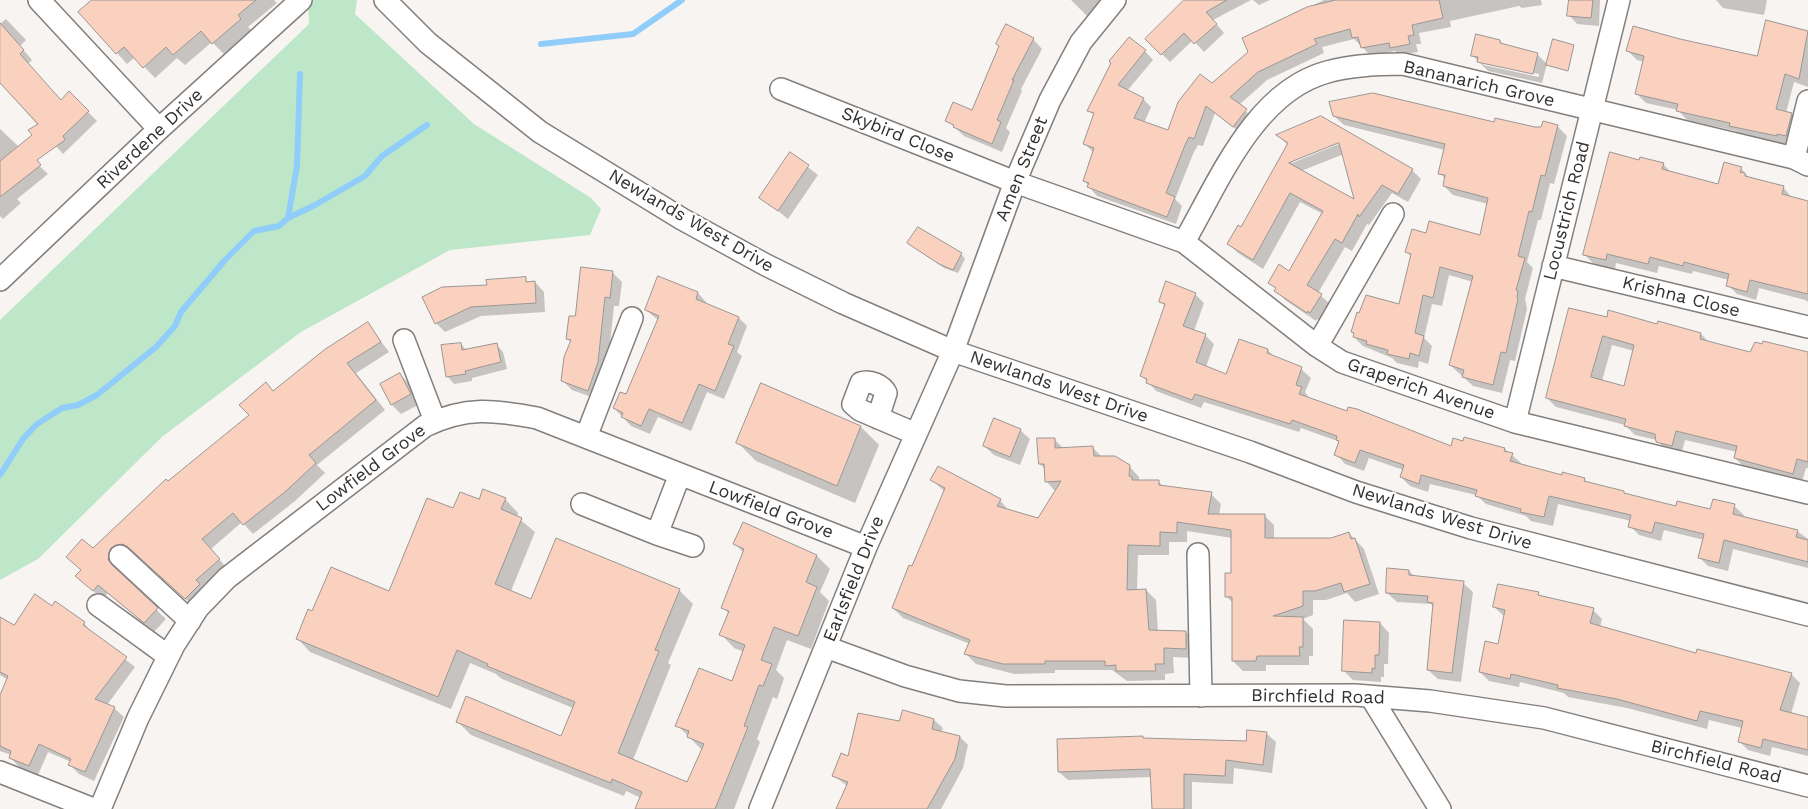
<!DOCTYPE html>
<html>
<head>
<meta charset="utf-8">
<style>
  body { margin:0 }
  canvas { display:block; background:#f8f4f1 }
</style>
</head>
<body>
<canvas width="1808" height="809"></canvas>
<script>
const ctx = document.querySelector('canvas').getContext('2d');
ctx.lineJoin = 'round';
function fill(path, color) {
  ctx.fillStyle = color;
  ctx.fill(path, 'evenodd');
}
function strokePath(path, color, width, dash) {
  ctx.strokeStyle = color;
  ctx.lineWidth = width;
  ctx.lineCap = dash ? 'butt' : 'round';
  ctx.setLineDash(dash || []);
  ctx.stroke(path);
}
function label(font, color, halo, rows, align = 'center') {
  ctx.font = font + ' "Work Sans",sans-serif';
  ctx.lineWidth = 4.5;
  ctx.setLineDash([]);
  ctx.textBaseline = 'middle';
  ctx.strokeStyle = halo;
  ctx.fillStyle = color;
  for (const [text, x, y, turn = 0] of rows) {
    ctx.save();
    ctx.translate(x, y);
    ctx.rotate((+turn || 0) * Math.PI / 180);
    ctx.textAlign = isNaN(turn) ? turn : align;
    if (halo) ctx.strokeText(text, 0, 0);
    ctx.fillText(text, 0, 0);
    ctx.restore();
  }
}
const green = new Path2D(`
  M308,0H357L355,14L474,124L591,198L601,209L590,235L450,250L301,332L163,436L38,559L0,580V320L309,24Z`);
const shadow = new Path2D(`
  M94,0H274L277,3L248,27L251,30L224,54L212,42L185,65L177,58L155,78L135,57L127,64L117,53Z
  M1071,0H1101L1106,6L1092,21Z
  M1186,0H1251L1213,20L1224,33L1204,52L1193,40L1170,62L1147,39Z
  M1253,0H1270L1259,5Z
  M1324,0H1541L1542,5L1522,8L1519,6L1450,21L1451,27L1419,33L1421,44H1416L1418,52L1400,55L1395,51L1371,56L1354,39L1322,47L1324,53L1267,80L1239,105L1254,119L1242,134L1215,113L1203,146L1198,145L1193,154L1175,199L1182,206L1176,224L1097,196L1089,187L1084,180L1093,152L1085,144L1095,116L1089,110L1145,51L1153,60L1127,91L1143,99L1151,107L1144,123L1169,132L1212,84L1250,52L1243,38Z
  M1570,0H1600L1599,26L1577,24L1569,15Z
  M1716,0H1767L1764,15L1723,8Z
  M6,19L26,40L20,46L32,60L28,64L61,101L69,93L97,121L63,154L0,82V24Z
  M1767,22L1808,32V87L1794,82L1786,113L1792,114L1801,123L1796,145L1763,141L1740,135L1736,131L1687,120L1678,110L1646,103L1637,94L1644,62L1637,60L1628,51L1692,43L1758,58Z
  M1033,39L1042,49L1021,89L1022,91L1006,128L1010,132L1002,152L964,136L947,120L972,111L1000,47Z
  M1500,41L1505,46L1537,54L1547,64L1542,83L1488,71L1472,55ZM1480,61L1539,74V77L1484,65Z
  M1334,116L1495,124L1534,128L1557,126L1567,136L1554,184L1550,183L1541,220H1538L1527,262L1533,268L1525,299L1527,309L1515,361L1510,360L1502,393L1473,386L1450,365L1473,282L1449,275L1442,306L1432,304L1424,338L1432,346L1428,364L1419,361L1418,368L1397,363L1392,358L1363,346L1354,337L1353,332L1400,306L1412,257L1407,252L1427,235L1481,237L1488,204L1453,195L1444,186L1446,179L1439,173L1445,150L1344,125Z
  M1321,117L1412,170L1421,179L1408,202L1392,193L1369,225L1367,224L1352,251L1345,247L1318,293L1330,304L1320,321L1317,319L1316,321L1285,300L1270,282L1290,272L1323,214L1300,202L1263,269L1238,253L1228,243L1241,229L1288,145L1278,136ZM1345,139L1346,141L1292,163V161ZM1344,154L1356,202L1301,171Z
  M0,129L48,174L17,199L21,203L3,219L0,216Z
  M791,154L818,175L788,219L761,197Z
  M1640,162L1663,164L1672,173L1719,186L1741,168L1750,179L1783,187L1792,198L1808,202V302L1805,300L1759,288L1756,300L1737,294L1728,285L1729,280L1693,271L1692,274L1659,266L1657,273L1616,263L1615,269L1594,264L1585,255Z
  M909,243L961,254L965,259L958,273L944,268Z
  M613,273L622,282L619,306H614L607,372L597,399L572,390L563,381L571,342L567,339L576,318Z
  M659,277L698,293L706,302V304L739,318L747,326L737,352L742,356L724,399L707,392L691,431L658,417L650,434L631,426L614,408L627,396L658,320L646,310Z
  M525,279L529,283L535,282L544,292L545,312L481,316L445,332L436,323L488,286Z
  M1195,294L1204,303L1194,331L1205,335L1214,344L1206,367L1227,375L1240,340L1268,350L1275,358L1301,369L1311,378L1305,392L1310,399L1452,448L1464,442L1465,439L1505,449L1521,463L1520,466L1562,477L1584,479L1588,483L1677,508L1711,510L1734,506L1744,515L1743,517L1797,531L1808,539V568L1733,549L1728,571L1708,566L1699,557L1704,540L1664,530L1661,541L1639,535L1630,526L1631,521L1558,504L1553,526L1531,521L1526,516L1486,504L1476,495L1430,484L1428,492L1410,486L1401,477L1403,470L1369,458L1364,471L1345,464L1336,454L1340,442L1301,428L1299,432L1204,402L1201,408L1156,391L1142,376L1165,306L1160,301Z
  M1607,319L1658,325V323L1701,334L1709,342L1751,354H1808V468H1806L1802,482L1744,467L1735,458L1737,452L1685,440L1681,455L1666,451L1657,440L1635,435L1625,425L1556,407L1547,398ZM1612,345L1634,351L1625,387L1602,381Z
  M368,324L389,352L356,373L385,410L317,465L325,473L295,501L253,534L242,522L211,549L228,570L195,608L139,556L133,553L121,556L117,564L120,575L166,619L154,632L108,593L103,599L86,585L82,570L93,549L168,482L250,416L273,392Z
  M461,344L467,351L496,344L503,352L507,369L472,378V381L454,384L447,376Z
  M400,374L409,384L420,404L401,414L392,405L381,384Z
  M762,385L861,427L879,445L855,503L756,461L738,443Z
  M1020,430L1030,439L1020,465L994,455L984,446Z
  M1054,439L1064,449L1093,448L1102,457L1129,466L1139,477V481H1158L1164,487L1211,494L1221,504L1219,515H1264L1274,525V539H1331L1349,533L1364,549L1379,594L1355,602L1347,593L1326,600H1313V615L1303,619L1313,629V656H1309V665H1266V671H1243L1233,661V603L1226,596L1233,574L1232,538L1187,531V542H1169V555H1138L1137,591L1146,590L1156,600L1158,632H1186L1196,642L1195,658L1173,657L1174,673L1165,674V680L1127,681L1112,670H1055V673L1014,674L976,664L966,654L970,644L903,618L893,608L945,492L932,480L1000,500L1009,511L1038,520L1056,492L1046,481L1045,469L1040,464Z
  M505,499L518,513L517,517L535,532L511,591L532,600L679,590L693,604L668,663L671,665L633,760L688,784L702,750L677,725L733,683L744,652L734,648L721,634L729,614L723,607L744,553L735,544L743,524L817,556L830,569L820,592L829,601L811,649L787,640L776,670L784,678L777,699L773,697L757,739L760,742L734,809H637L641,798L626,791L624,796L471,735L457,721L561,738L573,708L502,679L496,674L470,663L451,709L310,652L297,638L313,613L390,593L454,510L480,501Z
  M1409,571L1414,576L1463,583L1473,592L1461,682L1438,679L1428,670L1434,608L1431,604L1397,602L1387,593Z
  M1538,593L1541,597L1593,610L1602,619L1600,627L1697,654L1791,674L1800,683L1791,714L1808,718V756L1772,747L1770,756L1748,750L1739,741L1742,728L1709,720L1707,729L1627,708L1568,697L1564,693L1520,682L1519,687L1489,681L1480,672L1499,646L1505,617L1494,607Z
  M52,608L84,623L92,633L135,667L107,705L114,708L124,717L94,781L79,774L70,765L71,762L48,752L38,775L19,767L10,757L11,755L0,751V699L8,680L0,675V620L14,626Z
  M1380,623L1389,633L1388,664H1384V677H1381V682L1353,680L1344,671Z
  M934,720L943,728L941,732L960,737L968,745L963,768L941,809H838L847,786L833,775L849,758L900,723Z
  M1267,734L1276,742L1272,773L1234,768L1233,784L1192,782V809H1153L1152,777L1068,780L1059,772L1144,739L1247,742Z`);
const stream = new Path2D(`
  M541,44L633,34L682,0
  M288,218L297,166L300,74
  M0,475L23,439L37,424L62,408L78,405L97,395L156,347L175,326L181,312L225,260L254,231L279,226L288,218L315,205L365,176L382,156L427,125`);
const building = new Path2D(`
  M92,0H256L238,15L241,19L212,44L201,31L173,55L166,47L143,68L124,47L116,54L78,12Z
  M1184,0H1227L1206,12L1217,24L1194,44L1184,33L1161,55L1145,39Z
  M1336,0H1439L1443,18L1412,25L1414,35L1408,36L1410,44L1390,48L1389,43L1361,48L1358,37L1352,38L1350,29L1314,39L1317,44L1258,72L1230,97L1247,109L1233,127L1206,106L1194,139L1189,137L1185,145L1166,193L1175,197L1167,217L1087,187L1089,183L1083,181L1094,148L1083,144L1094,113L1087,111L1111,63L1109,61L1129,37L1146,50L1118,85L1144,98L1134,118L1168,130L1178,102L1200,74L1212,83L1248,52L1242,38L1307,7Z
  M1569,0H1593L1591,18L1567,16Z
  M1766,20L1808,31L1799,79L1785,74L1776,109L1792,113L1786,136L1777,134V136L1729,126L1730,123L1676,111L1678,104L1635,94L1644,56L1626,51L1633,26L1680,39L1757,56Z
  M0,23L24,50L20,54L61,100L69,91L89,111L63,136L65,140L37,160L41,165L0,197V161L32,135L28,130L38,124L0,83Z
  M1006,24L1034,38L1012,80H1014L997,120L1001,122L992,144L953,127L954,125L945,121L953,102L972,110L999,46L996,44Z
  M1476,34L1500,40V43L1538,53L1533,74L1477,62L1478,57L1471,56Z
  M1553,39L1574,45L1568,71L1546,65Z
  M1373,93L1494,122L1495,118L1535,127H1541L1543,121L1558,125L1545,176L1541,175L1532,212L1529,211L1518,256L1525,258L1516,290L1518,291L1517,298L1518,299L1506,353L1501,352L1493,385L1462,377L1464,370L1449,365L1473,276L1440,267L1433,298L1423,295L1415,333L1424,336L1419,356L1410,353L1409,359L1387,354L1388,350L1366,344L1367,341L1353,337L1354,333L1351,332L1357,312L1359,313L1366,295L1399,304L1411,254L1405,252L1412,229L1426,233L1429,221L1480,235L1488,198L1443,186L1445,175L1438,174L1445,144L1333,116L1329,102Z
  M1321,116L1413,169L1398,194L1382,185L1359,217L1358,214L1342,243L1335,239L1307,285L1322,294L1310,313L1308,311L1307,313L1274,291L1276,288L1268,283L1279,264L1289,271L1323,211L1290,193L1253,260L1227,244L1238,225L1241,227L1288,143L1276,135ZM1339,143L1354,199L1289,163Z
  M790,152L809,165L778,211L759,198Z
  M1610,152L1639,160L1640,157L1664,163L1662,169L1718,184L1724,162L1742,167L1740,172L1745,173V176L1784,186L1782,194L1808,201V294L1750,280L1747,292L1726,286L1729,274L1684,262L1683,266L1650,257L1648,264L1607,254L1606,260L1583,255Z
  M918,227L962,253L953,270L939,264L907,243Z
  M581,267L613,271L610,298L605,297L598,362L588,391L561,381L564,357L571,340L566,339L569,316H575Z
  M658,276L698,292L696,299L739,317L728,344L734,346L715,391L699,384L682,423L649,409L641,426L621,417L623,413L613,408L620,392L626,394L659,316L645,310Z
  M526,277V282L535,281L536,303L471,307L435,324L422,297L442,287L487,285L486,280Z
  M1166,281L1196,293L1183,326L1206,334L1196,362L1226,374L1239,339L1268,349L1267,353L1302,367L1296,385L1302,387L1299,394L1347,411L1348,407L1357,409L1451,446L1453,438L1463,441L1464,437L1505,448L1504,451L1513,453L1510,461L1562,475V472L1585,478L1584,481L1624,491V493L1676,506L1677,501L1710,509L1713,499L1735,504L1733,514L1798,530L1796,537L1808,540V562L1724,540L1719,563L1698,558L1704,534L1655,522L1652,533L1628,527L1631,515L1549,496L1544,517L1520,512L1521,509L1475,496L1477,490L1421,475L1419,484L1400,477L1404,465L1360,450L1355,463L1334,455L1339,441L1336,440L1337,436L1292,420L1290,424L1195,394L1192,400L1146,383L1147,379L1140,376L1165,304L1159,302Z
  M1569,308L1607,317L1608,310L1657,324L1658,321L1701,333L1700,339L1750,352L1755,342L1762,344L1763,341L1808,352V462L1797,459L1793,474L1734,458L1737,446L1676,431L1672,446L1656,442L1655,434L1624,426L1626,419L1546,398ZM1603,336L1634,345L1624,386L1591,377Z
  M368,322L381,342L347,363L376,400L309,455L316,463L286,491L243,525L233,513L202,539L220,559L196,580L200,584L185,599L128,547L122,544L111,548L108,559L112,565L158,608L144,623L98,585L93,591L75,576L81,570L66,557L82,539L93,548L166,479L168,481L249,415L239,405L266,382L273,391L324,350Z
  M461,343L462,350L497,343L501,362L465,371L466,374L446,377L441,345Z
  M400,373L411,394L391,405L380,384Z
  M761,383L861,426L837,486L736,443Z
  M994,418L1021,429L1010,457L983,446Z
  M1037,438H1055V448L1093,446L1094,456H1115L1130,465L1129,476L1132,477V480H1159V485L1212,492L1208,514H1265V538H1331L1349,532L1351,539L1355,538L1370,584L1344,592L1341,583L1315,591H1303V606L1273,616L1303,617V647H1299L1300,656H1257L1256,661H1232V597H1225V573H1231V530L1177,522V533L1160,532V546L1128,545L1127,590L1146,589L1149,630L1186,631V649L1164,648V664H1155L1156,671H1116V665L1105,666V661H1045V664H1003L964,654L970,640L892,608L909,565L912,566L945,488L930,480L938,466L1001,499L997,506L1038,518L1061,481L1045,482L1044,464H1039Z
  M483,489L506,498L501,509L522,518L495,584L531,599L556,538L680,589L655,650L659,651L618,753L687,782L704,744L687,737L689,731L675,726L699,668L732,681L745,645L719,635L729,611L721,608L744,549L733,544L743,522L817,555L806,582L817,587L798,636L774,627L761,660L772,664L763,686L759,685L744,726L748,727L715,809H635L642,792L612,779L611,783L456,722L466,696L561,736L575,702L487,666L488,664L457,650L438,697L296,639L308,609L312,611L331,567L389,591L427,498L453,508L460,492L479,499Z
  M1387,568L1409,570V575L1464,581L1452,673L1427,670L1433,603L1427,602L1428,596L1386,593Z
  M1498,584L1539,592L1538,595L1594,608L1590,623L1696,653L1697,649L1792,673L1780,710L1808,717V750L1763,739L1761,748L1738,742L1743,721L1700,711L1697,721L1617,699L1557,688L1558,685L1511,674L1510,679L1479,672L1485,641L1498,644L1505,610L1493,607Z
  M35,594L52,606L55,601L85,622L83,625L127,657L95,699L115,707L85,772L68,765L71,759L39,744L29,766L9,758L11,751L0,746V695L8,676L0,672V617L14,625Z
  M1344,620L1380,622L1379,655H1375V669L1372,668V673L1342,671Z
  M903,710L934,719L932,729L960,736L955,759L927,809H836L848,782L832,776L841,753L848,756L858,713L899,721Z
  M1247,730L1267,732L1263,765L1226,760L1225,776L1184,774V809H1152L1150,769L1058,772L1057,739L1143,736V738L1246,741Z`);
const minor = new Path2D(`
  M39,0L159,129
  M385,0L428,43L540,132L682,219L766,265L843,303L953,351L1250,452L1356,492L1471,528L1808,615
  M781,89L1015,182L1184,242L1317,346L1342,362L1515,422L1808,493
  M1794,158L1808,101
  M1184,242C1219,182 1254,92 1327,72C1352,65 1377,64 1403,64L1794,158L1808,165
  M1553,266L1808,327
  M0,280L159,129L301,0
  M404,340L435,421
  M1317,346L1393,214
  M878,418L886,393C882,385 870,380 861,383L853,404L860,410L916,434
  M1515,422L1619,0
  M586,437L632,318
  M582,504L657,534L680,474
  M657,534L693,546
  M1198,554L1201,696
  M120,556L190,621
  M98,605L168,656
  M826,647L905,676L959,691L1006,696L1355,695L1430,701L1544,718L1808,786
  M1371,697L1440,809
  M0,772L93,809
  M100,809L138,718L174,645L198,608L227,578L425,426C466,406 495,410 537,418L866,547
  M760,809L866,547L953,351L1015,182L1050,100L1081,42L1115,0`);
const streetNames = [
  ["Bananarich Grove",1479,84,13],
  ["Skybird Close",898,135,22],
  ["Riverdene Drive",150,139,-43],
  ["Amen Street",1022,169,-68],
  ["Locustrich Road",1567,211,-76],
  ["Newlands West Drive",691,221,30],
  ["Krishna Close",1681,297,14],
  ["Newlands West Drive",1059,387,19],
  ["Graperich Avenue",1421,389,19],
  ["Lowfield Grove",371,468,-37],
  ["Lowfield Grove",771,510,21],
  ["Newlands West Drive",1442,517,17],
  ["Earlsfield Drive",854,579,-68],
  ["Birchfield Road",1318,697,1],
  ["Birchfield Road",1716,762,14]
];
fill(green, '#bde7c8');
fill(shadow, '#0003');
strokePath(stream, '#90cdfa', 6);
fill(building, '#fad1be');
strokePath(building, '#9a9695', 1);
strokePath(minor, '#837f7d', 24);
strokePath(minor, '#fff', 21);
label('18px', '#323130', '#fff', streetNames);
</script>
</body>
</html>
